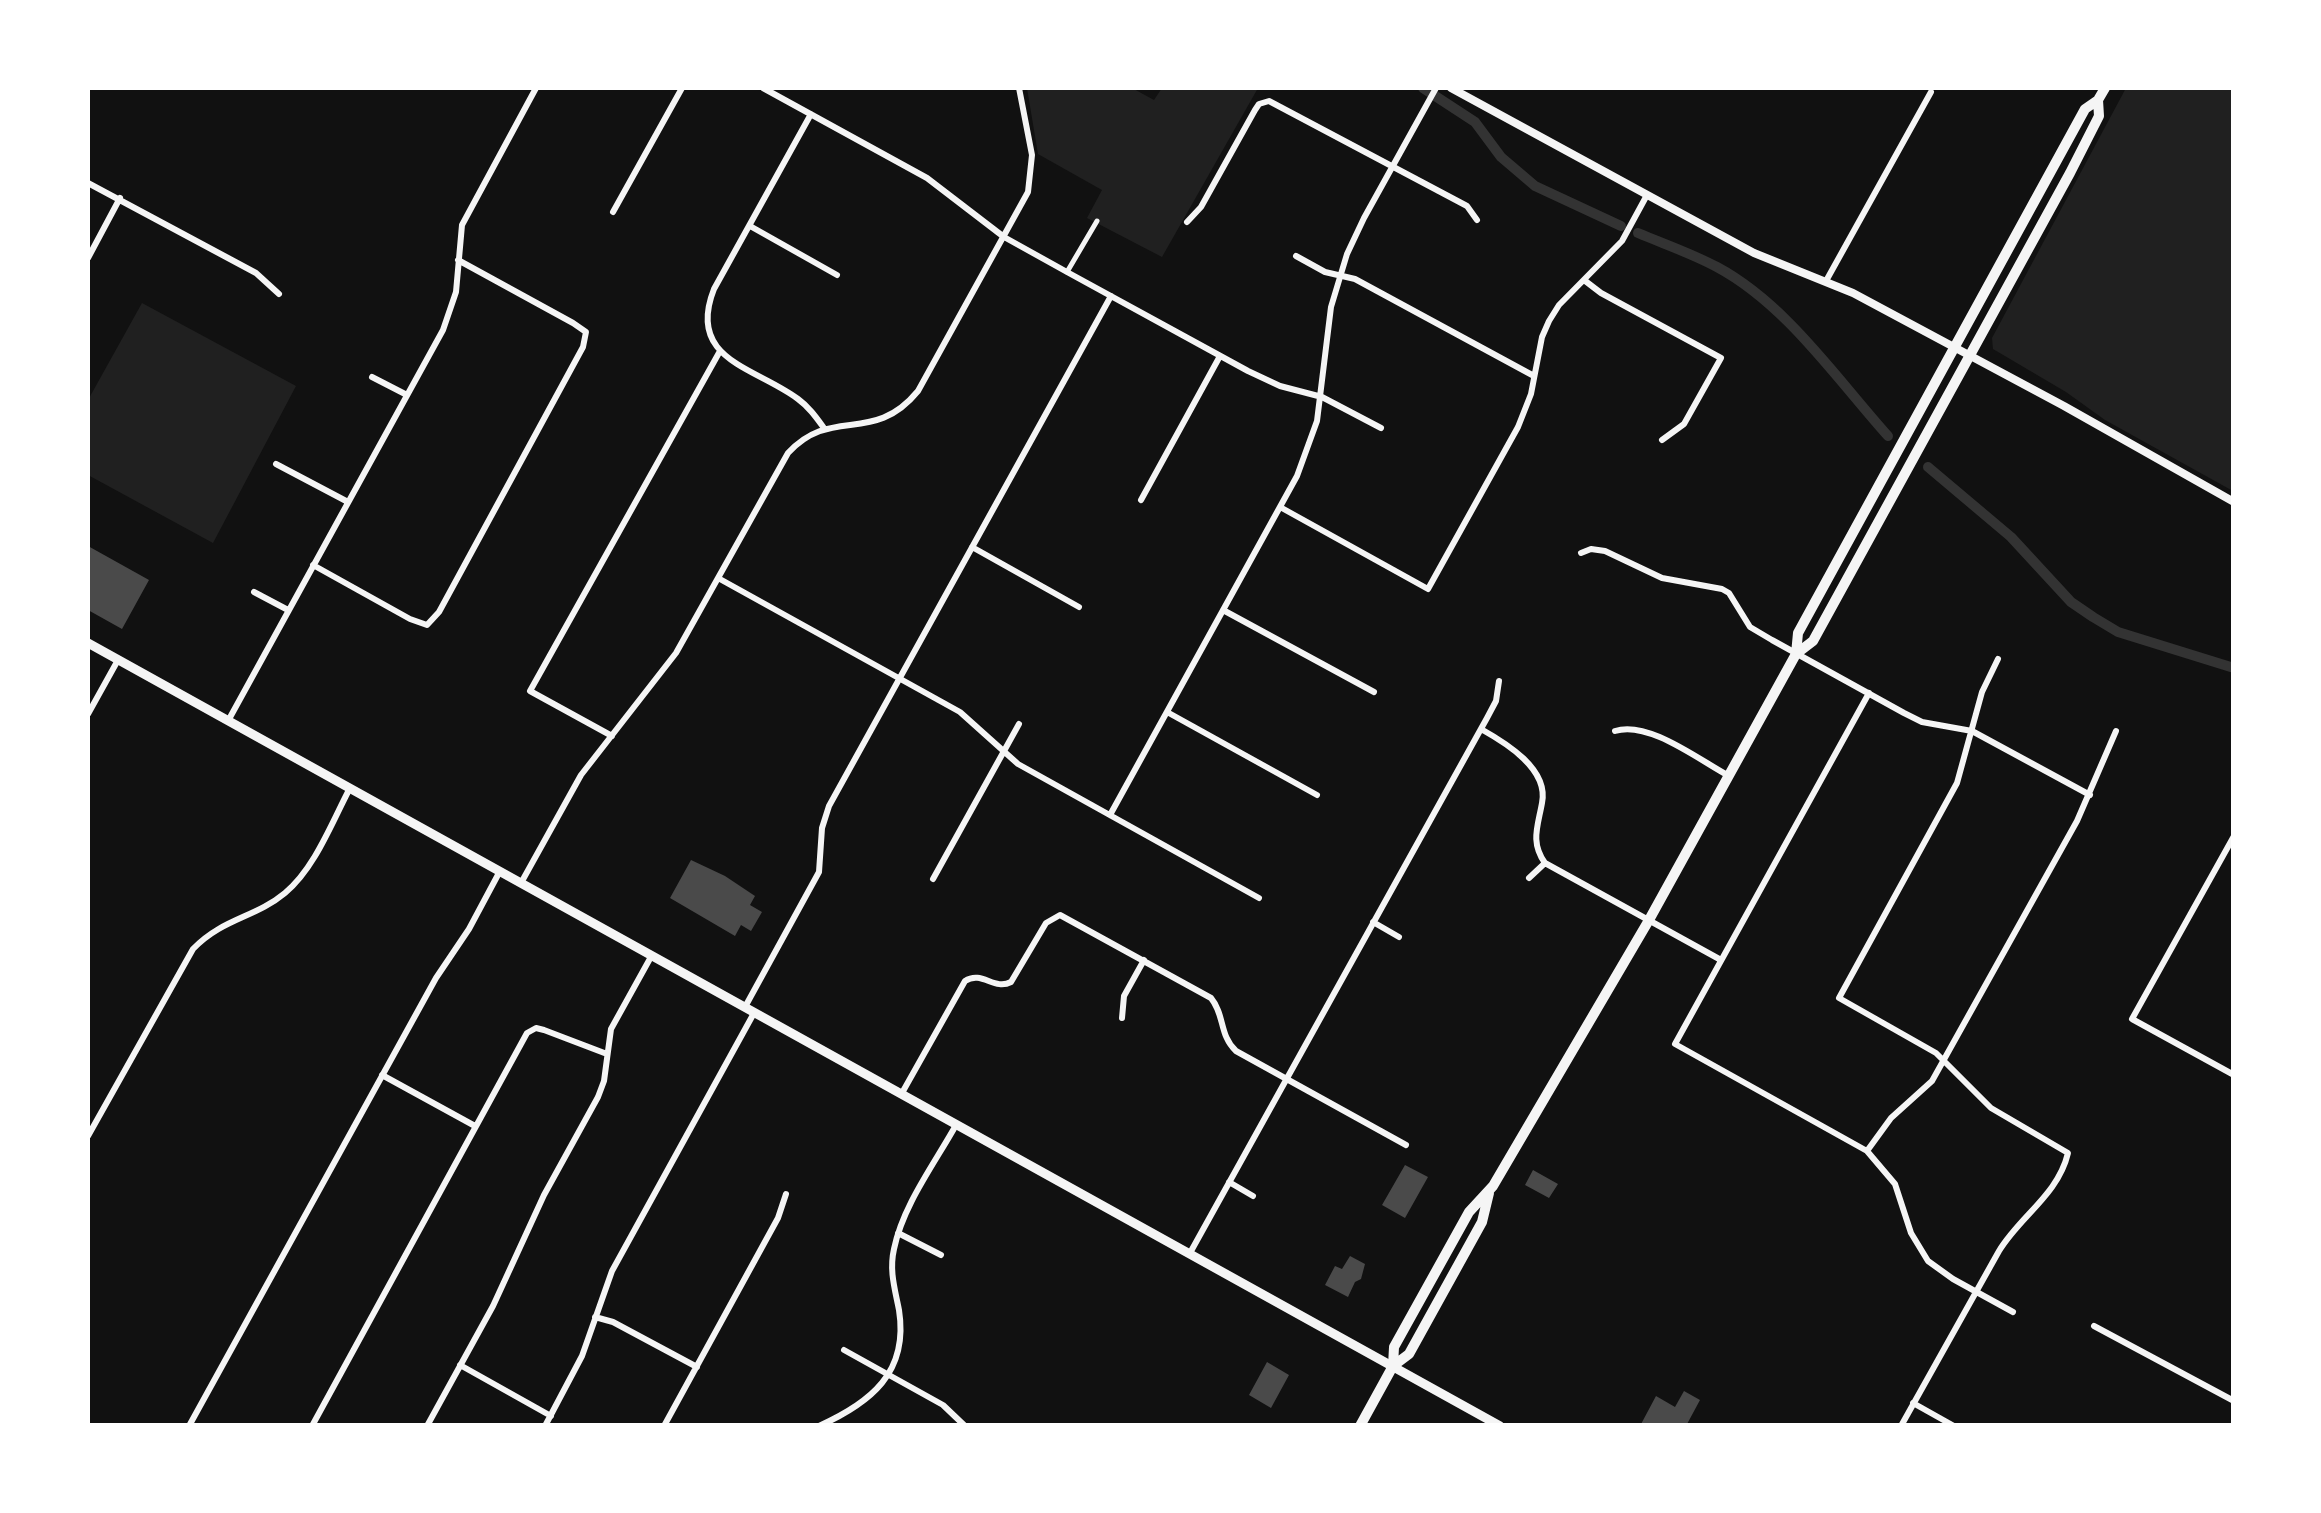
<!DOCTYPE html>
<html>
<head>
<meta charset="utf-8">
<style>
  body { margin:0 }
  #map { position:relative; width:2321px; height:1513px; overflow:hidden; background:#111; font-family:"Fira Sans Condensed",sans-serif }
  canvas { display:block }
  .frame { position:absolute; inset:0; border:90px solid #fff; pointer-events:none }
</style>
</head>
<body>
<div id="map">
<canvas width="2321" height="1513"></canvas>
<div class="frame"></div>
</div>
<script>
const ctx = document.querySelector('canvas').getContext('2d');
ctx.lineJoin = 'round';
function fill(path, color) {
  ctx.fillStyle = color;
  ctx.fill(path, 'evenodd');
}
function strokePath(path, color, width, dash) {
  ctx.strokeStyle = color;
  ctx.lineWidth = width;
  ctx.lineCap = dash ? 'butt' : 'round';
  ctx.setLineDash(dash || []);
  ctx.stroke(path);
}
const green = new Path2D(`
  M1027,88H1132L1154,100L1162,88H1258L1162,257L1087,218L1102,190L1038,154Z
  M2126,88H2233V491L2105,420L2066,392L1993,349L1992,338Z
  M142,303L296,386L213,543L88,475V400Z`);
const canal = new Path2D(`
  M1423,88L1475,122L1501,157L1535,186L1621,226
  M1638,233C1664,244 1691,253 1717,267C1786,304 1836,378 1888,436
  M1928,467L2011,537L2071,602L2093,617L2118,632L2234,668`);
const building = new Path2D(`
  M88,546L149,580L122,629L88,610Z
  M691,860L725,876L755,896L750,905L762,912L751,931L741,925L735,936L670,898Z
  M1405,1165L1428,1177L1405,1218L1382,1205Z
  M1533,1170L1558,1184L1549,1198L1525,1185Z
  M1350,1256L1365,1264L1361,1279L1355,1282L1348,1297L1325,1285L1335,1266L1342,1269Z
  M1267,1362L1289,1375L1271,1408L1249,1395Z
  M1684,1391L1700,1400L1686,1426H1640L1656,1396L1675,1407Z`);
const pedestrian = new Path2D(`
  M1067,272L1097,221`);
const minor = new Path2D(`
  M763,88L927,178L1004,237L1067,272L1248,371L1280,386L1322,397L1381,428
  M811,114L714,289C686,360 755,367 798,399C809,407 816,417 824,428
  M88,183L256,273L279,294
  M613,212L682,88
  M1187,222L1201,207L1255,110L1259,104L1269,101L1467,206L1477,220
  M750,226L837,275
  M1296,256L1325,272L1355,279L1534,376
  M88,258L120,198
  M1584,280L1601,293L1721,358L1684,424L1662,440
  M1826,281L1931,92
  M372,377L407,395
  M276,464L348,502
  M1141,500L1220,356
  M1280,507L1428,589L1518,427L1531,394L1542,337L1549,321L1559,305L1622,241L1647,195
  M972,547L1079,607
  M1581,553L1591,549L1605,551L1662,578L1722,589L1729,593L1750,627L1772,640L1904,713L1922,722L1972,731L2090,795
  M313,565L410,619L427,625L439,612L583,347L586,332L573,323L458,260
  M718,578L960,712L1018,764L1259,898
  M254,592L288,610
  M1223,610L1374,692
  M1869,693L1675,1044L1867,1151L1895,1184L1911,1233L1928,1261L1953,1279L2013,1312
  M1167,712L1317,795
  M88,714L118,660
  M228,721L443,330L456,292L462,225L536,88
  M1481,729C1506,743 1549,769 1542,803C1538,826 1530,842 1545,863L1721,960
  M1615,731C1648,720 1699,760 1729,776
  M612,736L530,691L720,351
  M1110,815L1297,476L1317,421L1331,307L1347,254L1364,218L1436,88
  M2234,836L2132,1019L2234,1075
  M1529,878L1545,863
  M933,879L1019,724
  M521,883L581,775L676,653L788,453C832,405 873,446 918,391L1028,192L1032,155L1019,88
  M1373,922L1399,937
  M745,1007L819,872L822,828L829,806L1111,296
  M1122,1018L1124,996L1144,960
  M382,1075L475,1126
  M902,1093L965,981C982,970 994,991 1011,982L1046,923L1060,915L1211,998C1225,1015 1219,1035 1236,1051L1406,1145
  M88,1136L193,949C223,918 255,918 285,893C315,868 332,822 350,788
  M1867,1151L1891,1118L1932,1081L2077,821L2116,731
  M1229,1182L1253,1196
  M898,1233L941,1255
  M1190,1253L1487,718L1496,701L1499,681
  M595,1317L613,1322L697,1367
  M2094,1326L2234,1401
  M844,1350L943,1405L965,1426
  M460,1365L551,1416
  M1913,1403L1954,1426
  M189,1426L436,978L469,929L500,871
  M312,1426L527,1033L536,1028L544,1030L607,1054
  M427,1426L493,1306L544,1195L598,1097L604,1081L611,1029L652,955
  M545,1426L582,1356L612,1271L754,1013
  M664,1426L778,1218L786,1194
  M819,1426C870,1403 909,1373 899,1310C895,1289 889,1271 894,1249C903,1205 935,1163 956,1125
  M1901,1426L1999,1251C2020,1216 2058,1195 2068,1153L1991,1108L1936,1053L1839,998L1957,783L1982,692L1998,659`);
const tertiary = new Path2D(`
  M1451,88L1754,253L1853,293L2064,406L2234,502`);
const secondary = new Path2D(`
  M88,643L1500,1426`);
const primary = new Path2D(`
  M1796,654L1798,633L2085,109L2098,100L2105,88
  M1393,1366L1394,1347L1469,1212L1493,1186L1649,920L1796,654L1813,641L2070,173L2099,116L2098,100
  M1360,1426L1393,1366L1409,1354L1482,1222L1489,1193`);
fill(green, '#202020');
strokePath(canal, '#333', 10);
fill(building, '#4a4a4a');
strokePath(pedestrian, '#f5f5f5', 5);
strokePath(minor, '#f5f5f5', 6);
strokePath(tertiary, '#f5f5f5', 8);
strokePath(secondary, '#f5f5f5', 9);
strokePath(primary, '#f5f5f5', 10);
</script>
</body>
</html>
